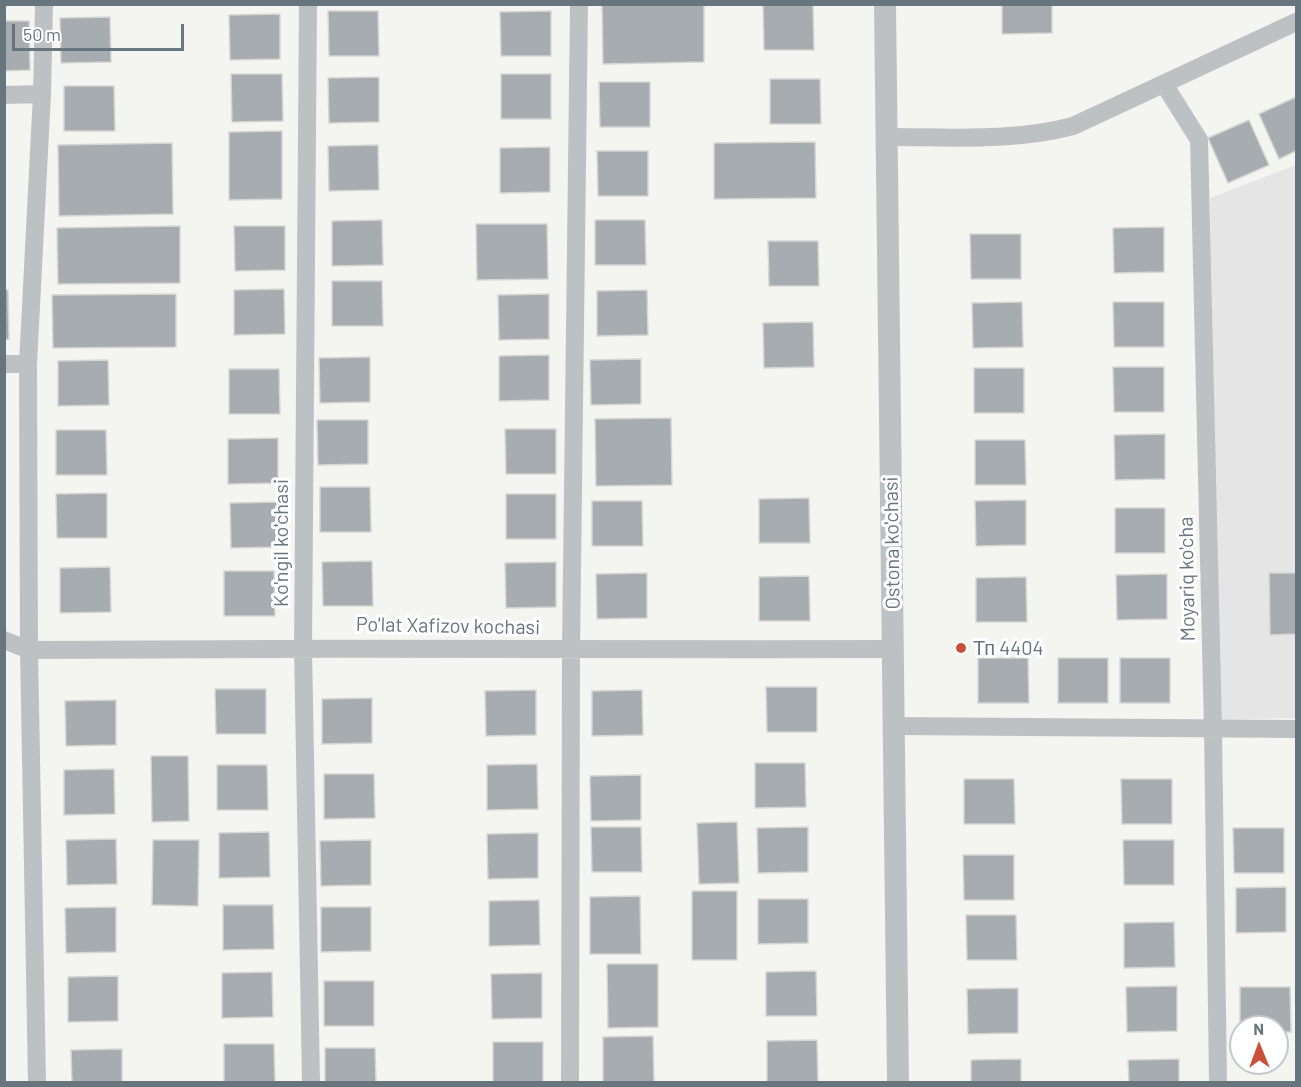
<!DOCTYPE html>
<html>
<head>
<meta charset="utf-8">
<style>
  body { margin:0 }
  #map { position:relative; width:1301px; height:1087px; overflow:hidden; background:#f4f4f1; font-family:Barlow,sans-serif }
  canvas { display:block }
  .frame { position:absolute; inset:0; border:6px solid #67757e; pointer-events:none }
  .north { position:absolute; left:1229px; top:1015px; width:60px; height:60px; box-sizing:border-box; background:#fff; border:2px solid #c2c8cb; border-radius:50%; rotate:359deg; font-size:16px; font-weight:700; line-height:24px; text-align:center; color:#67757e }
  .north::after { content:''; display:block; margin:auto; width:21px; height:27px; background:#cb5039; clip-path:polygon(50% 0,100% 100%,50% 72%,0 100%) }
  .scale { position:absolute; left:12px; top:24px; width:172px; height:27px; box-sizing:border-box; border:3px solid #67757e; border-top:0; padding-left:8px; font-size:18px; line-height:21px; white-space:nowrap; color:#67757e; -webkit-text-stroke:4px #fff; paint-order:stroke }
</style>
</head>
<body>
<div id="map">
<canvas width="1301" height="1087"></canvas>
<div class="frame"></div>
<div class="north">N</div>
<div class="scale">50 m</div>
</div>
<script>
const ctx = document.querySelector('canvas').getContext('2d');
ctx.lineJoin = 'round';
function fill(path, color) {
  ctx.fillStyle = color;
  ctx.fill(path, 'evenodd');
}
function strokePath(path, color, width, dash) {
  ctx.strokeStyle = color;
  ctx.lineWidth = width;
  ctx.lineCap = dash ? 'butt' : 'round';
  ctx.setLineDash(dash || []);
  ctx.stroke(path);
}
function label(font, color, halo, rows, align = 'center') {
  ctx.font = font + ' Barlow,sans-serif';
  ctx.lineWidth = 6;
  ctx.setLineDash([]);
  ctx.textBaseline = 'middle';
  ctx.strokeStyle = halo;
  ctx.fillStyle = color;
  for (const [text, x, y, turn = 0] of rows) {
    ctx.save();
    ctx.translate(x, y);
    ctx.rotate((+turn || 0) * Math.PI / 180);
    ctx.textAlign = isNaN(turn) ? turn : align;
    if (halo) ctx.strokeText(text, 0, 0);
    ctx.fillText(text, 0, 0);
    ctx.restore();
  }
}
const built = new Path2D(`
  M1296,165V718L1219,719L1210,198Z`);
const building = new Path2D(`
  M602,4H704V62L603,64Z
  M1002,4H1052V33L1002,34Z
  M763,5H813L814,50H764Z
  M328,11H378L379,56H329Z
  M551,11V56H501L500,12Z
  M280,14V59L230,60L229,15Z
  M110,17L111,62L61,63L60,18Z
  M4,21H29L30,70L4,71Z
  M231,74H282L283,121L232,122Z
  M501,74H551V119H501Z
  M379,77V122L329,123L328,78Z
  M770,79H820L821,124H770Z
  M599,82H650V127H600Z
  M64,86H114L115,131H64Z
  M1296,97V151L1279,159L1259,114Z
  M1249,120L1269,165L1228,183L1208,138Z
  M282,131V199L229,200V132Z
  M815,142L816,198L714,199V143Z
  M172,143L173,214L59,216L58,145Z
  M378,145L379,190L329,191L328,146Z
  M550,147V192L500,193V148Z
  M597,151H648V196H598Z
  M382,220L383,265L332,266V221Z
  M595,220H645L646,265H595Z
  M476,224H547L548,279L477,280Z
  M180,226V283L58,284L57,228Z
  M234,226H285V270L235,271Z
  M1164,227V272L1114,273L1113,228Z
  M970,234H1021V279H971Z
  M768,241H818L819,286H769Z
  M332,281H382L383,326H332Z
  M284,289L285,334L234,335V290Z
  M4,290H8L9,339L4,340Z
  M647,290L648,335L597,336V291Z
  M176,294V347L53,348L52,295Z
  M549,294V339L499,340L498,295Z
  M1022,302L1023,347L973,348L972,303Z
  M1113,302H1164V347H1114Z
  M813,322L814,367L764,368L763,323Z
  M549,355V400L499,401V356Z
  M370,357V402L320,403L319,358Z
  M641,359V404L591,405L590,360Z
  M108,360L109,405L58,406V361Z
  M1113,367H1164V412H1114Z
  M974,368H1024V413H974Z
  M229,369H279L280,414H229Z
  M671,418L672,485L596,486L595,419Z
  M317,420H368V464L318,465Z
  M505,429H556V474H506Z
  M56,430H106L107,475H56Z
  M1165,434V479L1115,480L1114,435Z
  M278,438V483L228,484V439Z
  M975,440H1025L1026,485H975Z
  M320,487H370L371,532H320Z
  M107,493V538H57L56,494Z
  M506,494H556V539H506Z
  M809,498L810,543H759V499Z
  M1026,500V545L976,546L975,501Z
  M592,501H642L643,546H592Z
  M281,502V547L231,548L230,503Z
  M1115,508H1165V553H1115Z
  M372,561L373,606H323L322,562Z
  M556,562V607L506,608L505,563Z
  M110,567L111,612L60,613V568Z
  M224,571H274L275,616H224Z
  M647,573V618L597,619L596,574Z
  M1269,573H1296V634L1270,635Z
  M1167,574V619L1117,620L1116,575Z
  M809,576L810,621H759V577Z
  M1026,577L1027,622H976V578Z
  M978,658H1028L1029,703H978Z
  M1058,658H1108V703H1058Z
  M1120,658H1170V703H1120Z
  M766,687H817V732H767Z
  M215,689H266V734H216Z
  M536,690V735L486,736L485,691Z
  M642,690L643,735L592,736V691Z
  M372,698V743L322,744V699Z
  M116,700V745L66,746L65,701Z
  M151,756H188L189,821L152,822Z
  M755,763H805L806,807L755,808Z
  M537,764L538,809L487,810V765Z
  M217,765H267L268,810H217Z
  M114,769L115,814L64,815V770Z
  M324,774H374L375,818L324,819Z
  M641,775V820L591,821L590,776Z
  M964,779H1014L1015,824H964Z
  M1121,779H1172V824H1122Z
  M737,822L739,883L699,884L697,823Z
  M591,827H641L642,872H592Z
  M808,827V872L758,873L757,828Z
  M1233,828H1284V873H1234Z
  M269,832L270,877L219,878V833Z
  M538,833V878L488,879L487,834Z
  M116,839L117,884L67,885L66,840Z
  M153,840H199L198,906L152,905Z
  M371,840V885L321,886L320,841Z
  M1123,840H1174V885H1124Z
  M963,855H1014V900H964Z
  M1286,887V932L1236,933V888Z
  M692,891H737V960H692Z
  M640,896L641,954H590V897Z
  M758,899H808V943L758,944Z
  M539,900L540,945L489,946V901Z
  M223,905H273L274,949L223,950Z
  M116,907V952L66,953L65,908Z
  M321,907H371V951L321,952Z
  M966,915H1016L1017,960H967Z
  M1174,922L1175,967L1124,968V923Z
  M607,964H658V1027L608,1028Z
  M816,971L817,1016H766V972Z
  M272,972L273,1017L222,1018V973Z
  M542,973V1018L492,1019L491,974Z
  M118,976V1021L68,1022V977Z
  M324,981H374V1026H324Z
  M1177,986V1031L1127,1032L1126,987Z
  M1240,987H1290L1291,1032H1277V1027H1241L1240,1032Z
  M1018,988V1033L968,1034L967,989Z
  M653,1036L654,1082H603V1037Z
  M817,1040L818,1082H767V1041Z
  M493,1042H543V1082H493Z
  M224,1044H274L275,1082H224Z
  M325,1048H375L376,1082H325Z
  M122,1049V1082H72L71,1050Z
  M1021,1059V1082H971V1060Z
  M1179,1059V1082H1129L1128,1060Z`);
const minor = new Path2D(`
  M308,4L303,648L311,1082
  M1164,84L1199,140L1213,729L1218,1082
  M4,95L42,94
  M888,137C949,137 1013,142 1073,126L1296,22
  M4,364H28
  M4,640L29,650C317,647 605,650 893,649
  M894,726L1296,729
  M37,1082L29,650L28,364L42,94L44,4
  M570,1082L571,650L579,4`);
const tertiary = new Path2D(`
  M885,4L898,1082`);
const markers = [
  [961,648,6,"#cb5039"]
];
const streetNames = [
  ["Ko'ngil ko'chasi",281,543,-90],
  ["Ostona ko'chasi",892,543,-91],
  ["Moyariq ko'cha",1187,579,-91],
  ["Po'lat Xafizov kochasi",448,626,1]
];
const poiNames = [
  ["Тп 4404",973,648]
];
fill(built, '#e4e5e4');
fill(building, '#a6acb0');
strokePath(building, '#d5d5d3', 1.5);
strokePath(minor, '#bec1c4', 18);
strokePath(tertiary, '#bec1c4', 22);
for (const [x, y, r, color] of markers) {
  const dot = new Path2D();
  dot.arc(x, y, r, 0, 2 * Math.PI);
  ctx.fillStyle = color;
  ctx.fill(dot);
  strokePath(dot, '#fff', 2);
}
label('20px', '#67757e', '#fff', streetNames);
label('20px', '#67757e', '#fff', poiNames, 'left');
</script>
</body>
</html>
